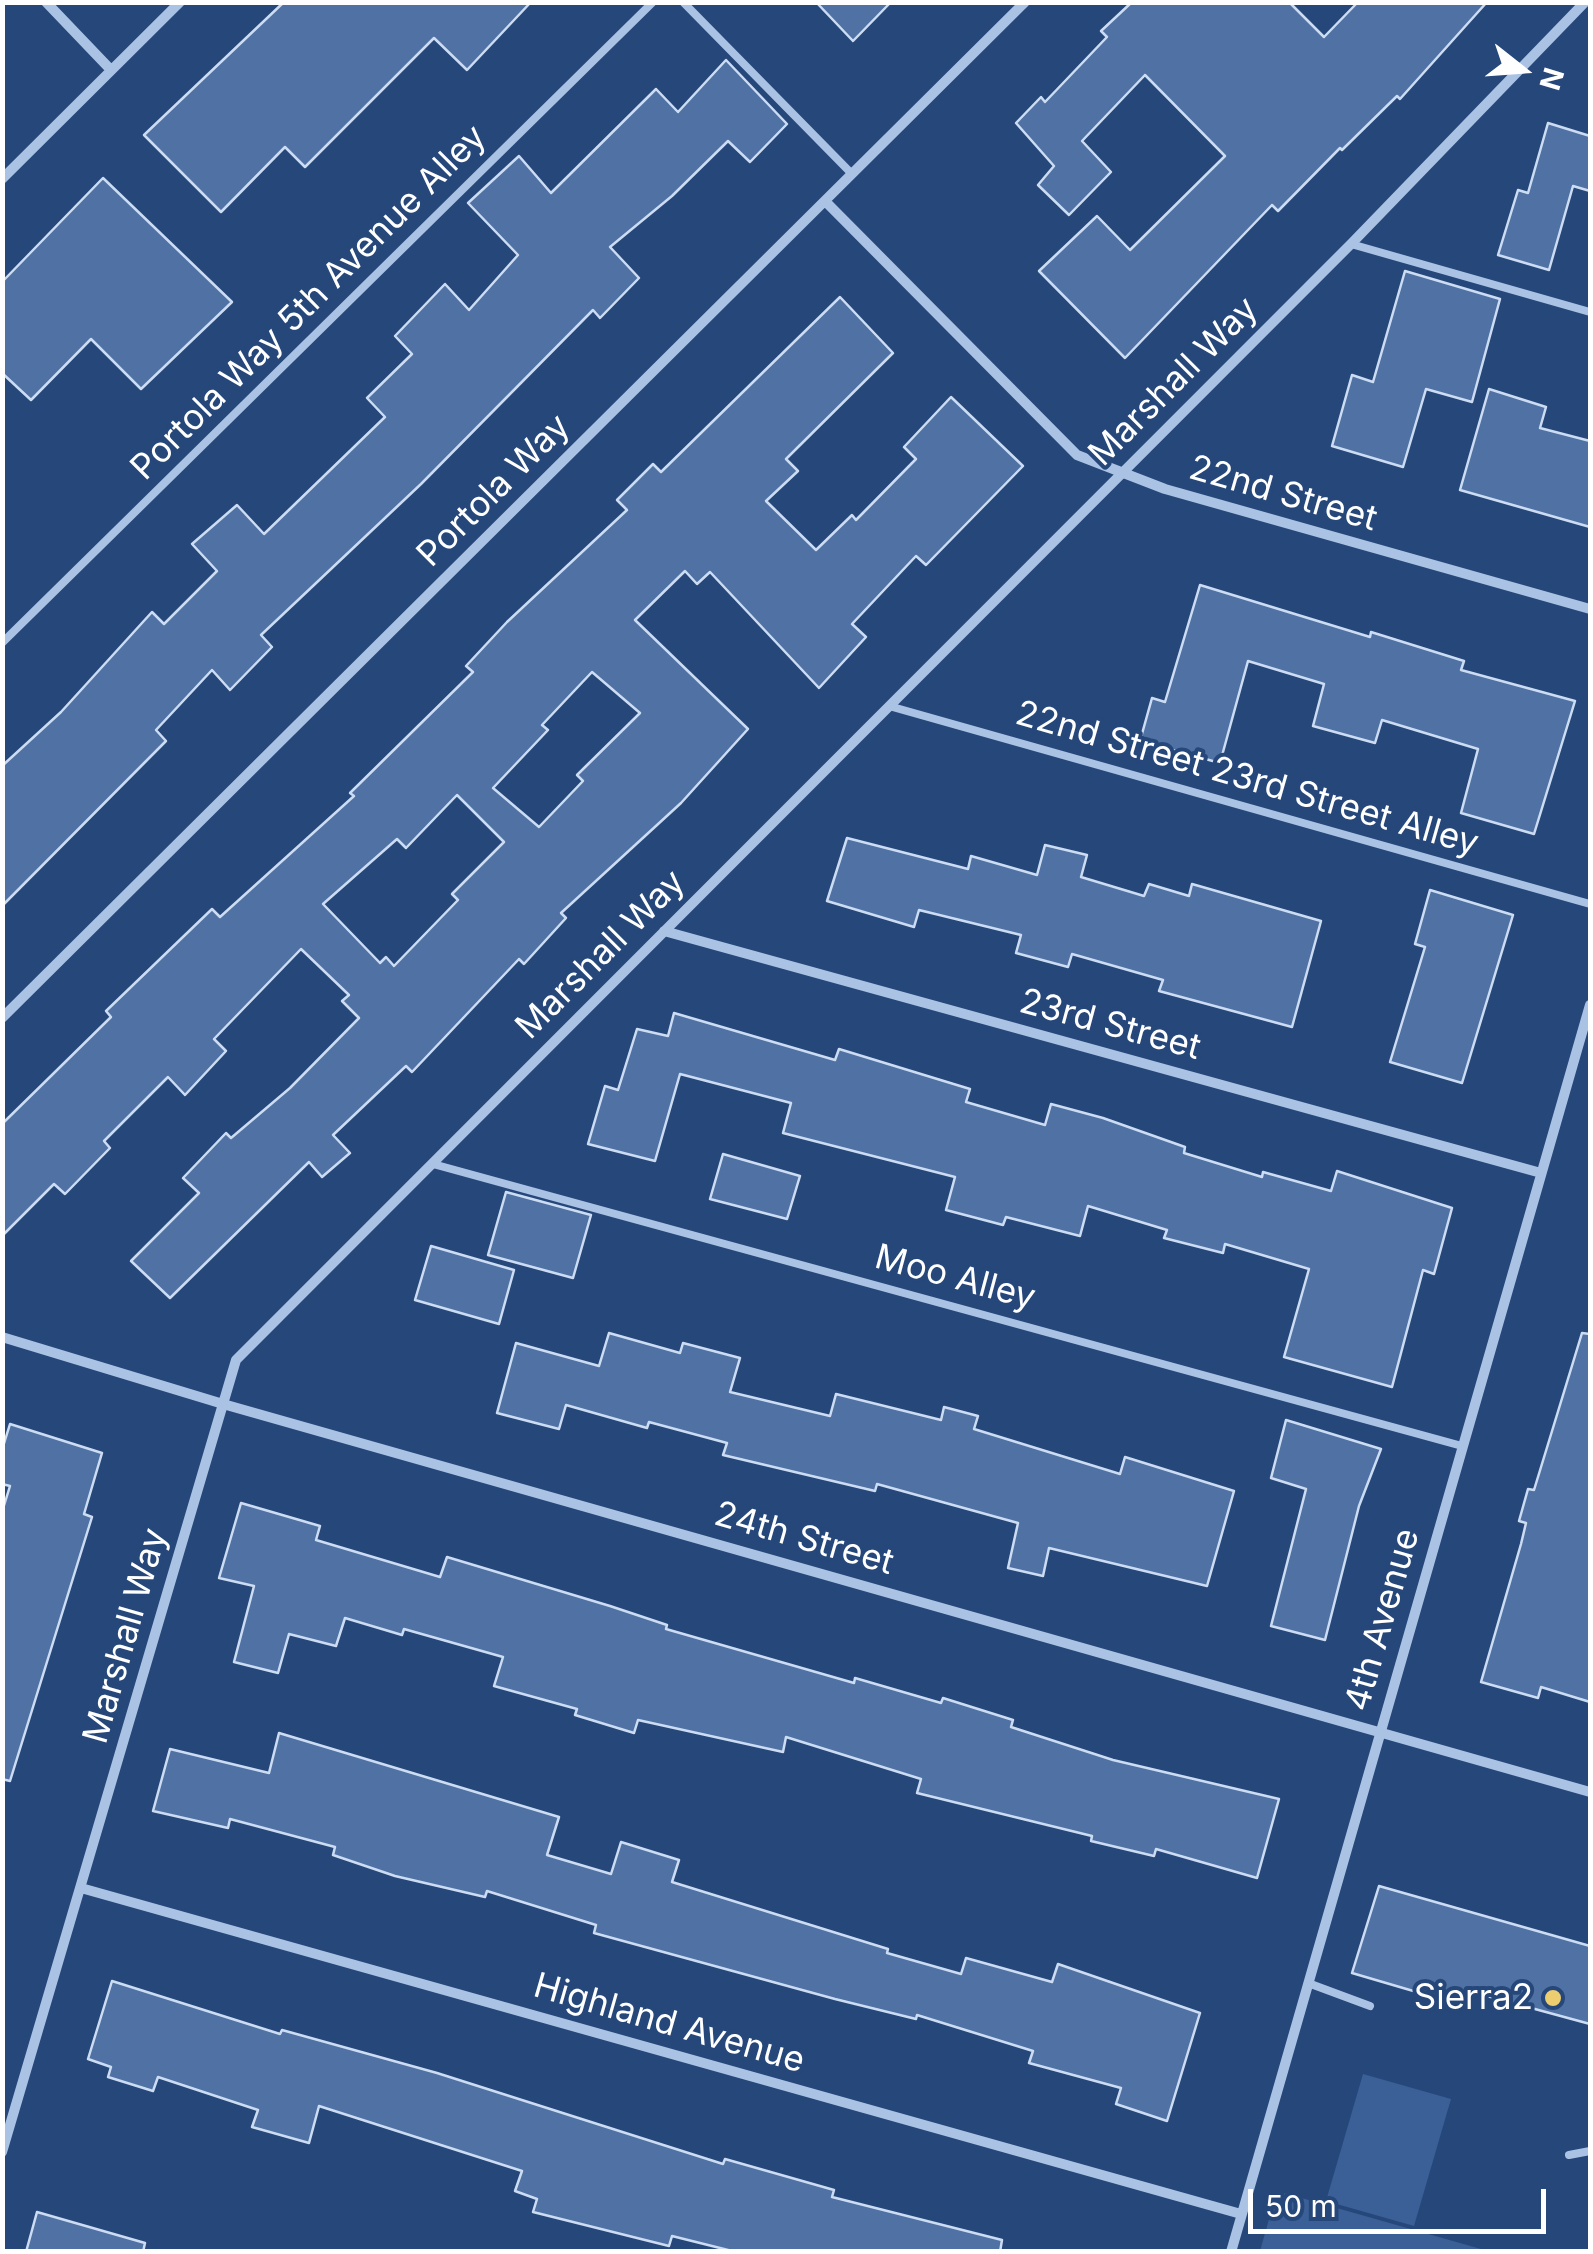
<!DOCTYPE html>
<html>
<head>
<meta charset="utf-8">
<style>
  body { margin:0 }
  #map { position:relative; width:1593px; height:2254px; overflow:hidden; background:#26477a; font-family:Inter,sans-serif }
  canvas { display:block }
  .frame { position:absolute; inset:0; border:5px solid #fff; pointer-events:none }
  .north { position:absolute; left:1473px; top:20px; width:100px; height:100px; -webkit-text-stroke:8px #26477a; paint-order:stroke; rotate:107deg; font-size:28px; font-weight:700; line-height:40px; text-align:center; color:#fff }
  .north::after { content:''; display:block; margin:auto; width:35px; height:45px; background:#fff; clip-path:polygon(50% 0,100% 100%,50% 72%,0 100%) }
  .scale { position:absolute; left:1248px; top:2189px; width:298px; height:45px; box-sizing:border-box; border:5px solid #fff; border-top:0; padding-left:12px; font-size:30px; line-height:35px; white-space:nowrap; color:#fff; -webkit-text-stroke:8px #26477a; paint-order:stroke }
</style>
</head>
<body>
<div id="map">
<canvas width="1593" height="2254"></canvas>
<div class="frame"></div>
<div class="north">N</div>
<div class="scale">50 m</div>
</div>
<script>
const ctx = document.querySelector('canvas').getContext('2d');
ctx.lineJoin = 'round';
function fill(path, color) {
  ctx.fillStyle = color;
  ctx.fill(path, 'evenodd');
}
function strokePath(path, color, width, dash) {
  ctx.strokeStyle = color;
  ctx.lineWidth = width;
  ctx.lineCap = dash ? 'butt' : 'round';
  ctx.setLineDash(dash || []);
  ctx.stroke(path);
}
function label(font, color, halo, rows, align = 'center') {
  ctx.font = font + ' Inter,sans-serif';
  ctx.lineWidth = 8;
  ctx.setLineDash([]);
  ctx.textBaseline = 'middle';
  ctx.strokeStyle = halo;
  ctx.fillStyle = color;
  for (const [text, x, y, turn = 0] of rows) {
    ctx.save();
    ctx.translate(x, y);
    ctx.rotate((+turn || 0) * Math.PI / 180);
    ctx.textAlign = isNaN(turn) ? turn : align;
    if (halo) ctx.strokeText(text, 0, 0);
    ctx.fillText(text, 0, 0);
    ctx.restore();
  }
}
const green = new Path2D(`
  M1363,2074L1451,2099L1414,2226L1326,2201Z
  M1277,2191L1488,2251H1260Z`);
const building = new Path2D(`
  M284,2H531L467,70L434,38L305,167L285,147L221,212L144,135Z
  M816,2H891L853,41Z
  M1132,2H1289L1324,37L1358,2H1487L1400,99L1397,96L1342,150L1340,148L1278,211L1272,205L1125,358L1039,271L1097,216L1130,250L1225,156L1145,75L1082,141L1111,172L1069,215L1038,185L1054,166L1016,123L1041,97L1045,102L1107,37L1101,31Z
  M726,60L787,124L750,162L728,141L672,196L610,247L639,278L600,318L593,310L421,484L261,635L272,647L230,690L212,670L156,730L166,741L2,906V766L61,712L152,612L164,624L217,571L192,544L237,505L264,534L385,417L367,398L412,354L395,336L445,284L469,310L518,255L468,203L519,156L551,193L656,89L678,112Z
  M1548,123L1590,136V191L1573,186L1549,270L1498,255L1518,190L1528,193Z
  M103,178L232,302L141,389L91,339L31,400L2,373V282Z
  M1405,271L1500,299L1472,402L1426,389L1403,467L1332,446L1352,375L1373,382Z
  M840,297L893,353L786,459L798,471L766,501L816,550L852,515L856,520L916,459L904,447L951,397L1023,466L926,565L916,556L852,624L866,637L819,688L710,572L697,584L685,571L635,620L748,729L681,803L561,913L566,918L524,964L519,959L412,1072L406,1066L333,1135L350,1153L322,1177L309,1162L170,1298L131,1261L199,1193L183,1178L226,1133L231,1138L290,1088L359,1018L342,1001L349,995L301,949L214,1039L226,1051L185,1095L168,1077L104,1141L110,1148L65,1194L54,1184L2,1236V1124L111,1017L106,1011L212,909L220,917L354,796L350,793L473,672L466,666L507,622L627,510L617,500L653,464L661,472ZM592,672L640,713L577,775L583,781L539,827L493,788L548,730L542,725ZM457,795L504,842L452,894L458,900L394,966L386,957L380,963L323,904L397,839L406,848Z
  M1489,389L1546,407L1540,428L1590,441V527L1460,490Z
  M1200,585L1370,637L1371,632L1464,661L1461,670L1575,701L1534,834L1461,813L1478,749L1382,720L1375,743L1313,726L1324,684L1248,661L1220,763L1140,741L1152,698L1165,702Z
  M847,838L968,869L971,856L1037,875L1045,845L1087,855L1081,877L1144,896L1149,884L1189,896L1192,884L1321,921L1292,1027L1159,991L1163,980L1072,954L1068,967L1016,953L1021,935L919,910L914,927L827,901Z
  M1430,890L1513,915L1462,1083L1390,1062L1425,947L1415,944Z
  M674,1013L835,1060L839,1049L970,1089L966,1102L1045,1125L1051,1104L1103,1118L1185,1147L1184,1153L1262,1177L1263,1172L1331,1191L1337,1171L1452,1208L1434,1274L1423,1270L1392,1387L1284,1357L1309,1269L1225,1244L1223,1253L1164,1238L1167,1230L1088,1206L1080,1236L1006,1217L1003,1225L946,1210L955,1177L783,1133L791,1103L680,1074L655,1161L588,1144L605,1086L618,1090L637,1029L668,1036Z
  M723,1154L800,1176L787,1219L710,1199Z
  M506,1192L591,1215L573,1278L488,1255Z
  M431,1246L514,1270L499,1324L415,1300Z
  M609,1333L680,1353L683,1343L740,1358L730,1392L830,1416L836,1394L941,1420L944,1407L978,1416L974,1429L1120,1474L1125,1457L1234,1491L1207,1586L1049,1548L1043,1576L1008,1568L1018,1523L877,1484L875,1491L723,1455L727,1443L649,1422L647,1428L566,1405L559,1429L497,1413L516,1343L599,1366Z
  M1582,1333L1590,1334V1702L1541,1687L1538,1698L1481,1682L1521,1544L1526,1523L1519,1521L1528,1489L1534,1490Z
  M1286,1420L1381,1449L1359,1506L1325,1640L1271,1626L1306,1489L1271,1478Z
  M10,1424L102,1453L84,1514L92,1517L10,1781L2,1779V1512L10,1486L2,1484V1450Z
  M241,1503L320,1526L316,1540L440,1577L447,1557L610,1606L667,1625L666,1629L854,1683L855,1678L941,1703L943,1698L1013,1720L1011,1727L1113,1760L1279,1799L1257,1878L1156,1849L1154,1856L1091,1841L1092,1836L917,1793L921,1779L786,1737L783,1752L638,1720L634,1733L575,1715L577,1709L494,1686L503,1657L404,1629L402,1635L345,1618L336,1646L289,1634L278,1673L234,1662L254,1586L219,1578Z
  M279,1733L559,1817L547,1855L611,1874L621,1842L679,1860L672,1882L888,1949L887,1953L961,1974L966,1958L1052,1982L1058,1964L1200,2013L1167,2121L1116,2104L1121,2088L1029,2063L1033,2051L917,2015L916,2019L835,1999L594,1933L596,1925L487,1891L485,1897L395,1876L333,1855L335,1847L230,1819L228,1828L153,1811L170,1749L269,1773Z
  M1379,1886L1590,1946V2024L1465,1990L1461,2005L1352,1973Z
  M112,1981L280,2034L282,2030L437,2073L723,2164L725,2159L834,2190L832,2197L1002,2240L1000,2252H736L672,2236L669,2246L533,2212L537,2199L515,2191L522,2171L319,2106L309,2143L252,2127L258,2110L158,2077L153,2091L108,2077L111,2067L88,2059Z
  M37,2212L145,2243L143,2252H26Z`);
const lane = new Path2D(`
  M683,2L852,174
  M1351,244L1590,312
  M2,643L653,2
  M889,706L1590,904
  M433,1164L1462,1446
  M1308,1983L1370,2006
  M1569,2155L1590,2151`);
const street = new Path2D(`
  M46,2L111,70
  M2,179L180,2
  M825,201L1077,455L1165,489L1590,609
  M664,931L1541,1173
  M2,1018L1025,2
  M2,1337L223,1404L1590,1792
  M81,1888L1241,2214
  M2,2152L236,1360L1351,244L1585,2
  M1231,2252L1590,1005`);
const markers = [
  [1553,1998,10,"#eccd70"]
];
const streetNames = [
  ["Portola Way 5th Avenue Alley",309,303,-45],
  ["Marshall Way",1174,382,-45],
  ["Portola Way",494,491,-45],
  ["22nd Street",1283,494,16],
  ["22nd Street 23rd Street Alley",1247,779,16],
  ["Marshall Way",601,955,-45],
  ["23rd Street",1110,1025,15],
  ["Moo Alley",955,1278,15],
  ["24th Street",804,1539,16],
  ["4th Avenue",1383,1620,-74],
  ["Marshall Way",126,1636,-74],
  ["Highland Avenue",669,2024,16]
];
const poiNames = [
  ["Sierra2",1533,1998]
];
fill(green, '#3a6097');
fill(building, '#4f71a3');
strokePath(building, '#ccdcf3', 2.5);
strokePath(lane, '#aac2e4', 8);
strokePath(street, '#aac2e4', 10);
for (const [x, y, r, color] of markers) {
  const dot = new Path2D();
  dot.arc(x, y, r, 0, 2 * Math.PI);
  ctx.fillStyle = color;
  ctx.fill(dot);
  strokePath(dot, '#26477a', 4);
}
label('35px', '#fff', '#26477a', streetNames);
label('35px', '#fff', '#26477a', poiNames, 'right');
</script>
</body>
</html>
